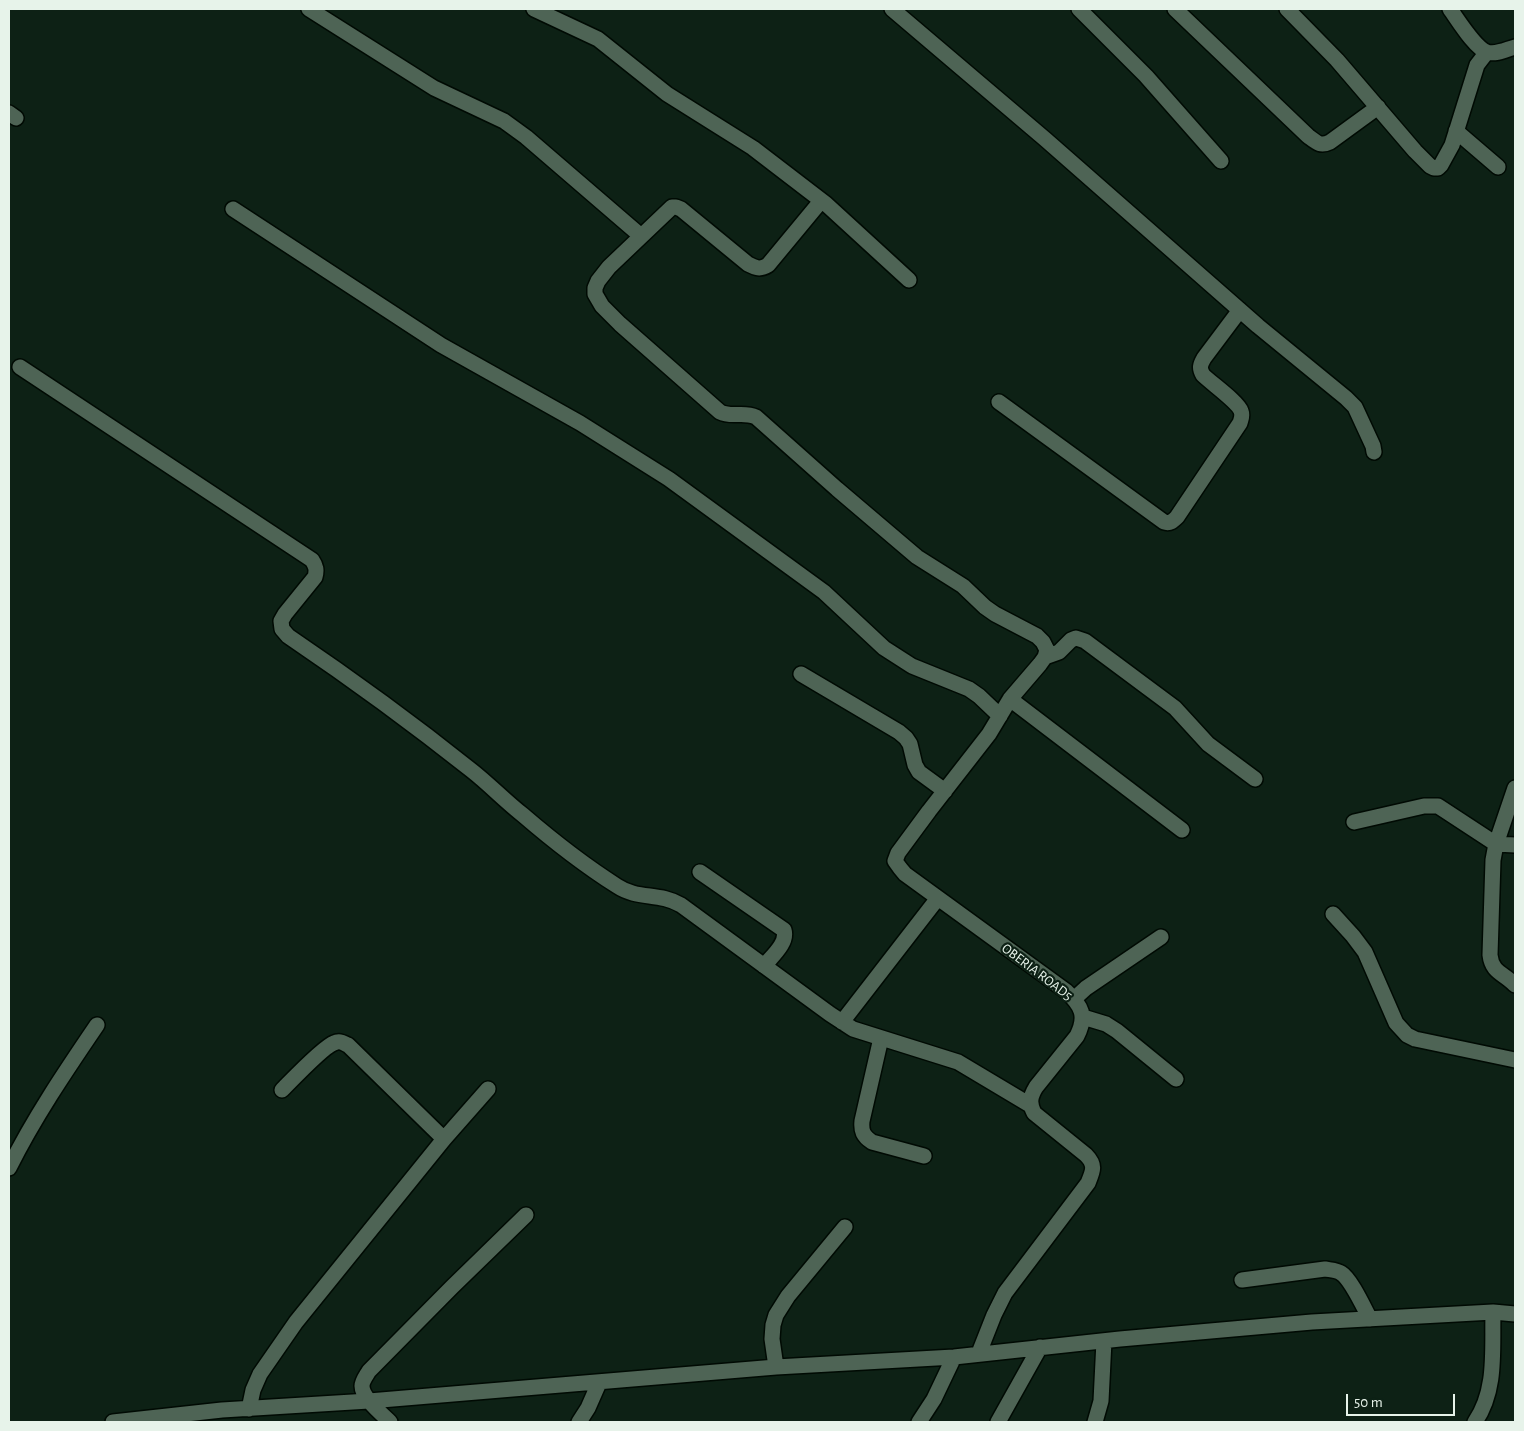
<!DOCTYPE html>
<html>
<head>
<meta charset="utf-8">
<style>
  body { margin:0 }
  #map { position:relative; width:1524px; height:1431px; overflow:hidden; background:#0d2115; font-family:"Alegreya Sans",sans-serif }
  canvas { display:block }
  .frame { position:absolute; inset:0; border:10px solid #e7f3ea; pointer-events:none }
  .scale { position:absolute; left:1346px; top:1394px; width:109px; height:22px; box-sizing:border-box; border:2px solid #e7f3ea; border-top:0; padding-left:6px; font-size:15px; line-height:18px; white-space:nowrap; color:#e7f3ea; -webkit-text-stroke:4px #0d2115; paint-order:stroke }
</style>
</head>
<body>
<div id="map">
<canvas width="1524" height="1431"></canvas>
<div class="frame"></div>
<div class="scale">50 m</div>
</div>
<script>
const ctx = document.querySelector('canvas').getContext('2d');
ctx.lineJoin = 'round';
function strokePath(path, color, width, dash) {
  ctx.strokeStyle = color;
  ctx.lineWidth = width;
  ctx.lineCap = dash ? 'butt' : 'round';
  ctx.setLineDash(dash || []);
  ctx.stroke(path);
}
function label(font, color, halo, rows, align = 'center') {
  ctx.font = font + ' "Alegreya Sans",sans-serif';
  ctx.lineWidth = 4.5;
  ctx.setLineDash([]);
  ctx.textBaseline = 'middle';
  ctx.strokeStyle = halo;
  ctx.fillStyle = color;
  for (const [text, x, y, turn = 0] of rows) {
    ctx.save();
    ctx.translate(x, y);
    ctx.rotate((+turn || 0) * Math.PI / 180);
    ctx.textAlign = isNaN(turn) ? turn : align;
    if (halo) ctx.strokeText(text, 0, 0);
    ctx.fillText(text, 0, 0);
    ctx.restore();
  }
}
const minor = new Path2D(`
  M309,9L434,88L504,121L526,137L641,236
  M534,9L598,39L667,94L753,148L826,204L909,280
  M892,9L1045,139L1258,326L1346,398L1355,407L1373,446L1374,452
  M1079,9L1146,76L1221,161
  M1175,9L1308,136C1316,142 1320,147 1330,142L1378,107
  M1287,9L1337,60L1415,151L1430,166L1434,168H1438L1441,165L1452,145L1477,65L1487,52
  M1450,9C1458,20 1475,48 1487,52C1496,55 1507,49 1515,47
  M9,113L16,118
  M1456,131L1498,167
  M821,201L768,265C760,270 756,268 748,264L681,209L676,207H672L609,267L598,281L595,288V294L602,306L620,324L720,412C732,418 743,411 756,417L837,489L917,557L963,586L985,607L995,614L1037,636L1043,642L1047,650L1045,657L1040,664L1010,699L989,734L929,811L898,853L895,861L900,868L905,874L1066,991C1082,1006 1087,1016 1077,1036L1036,1087C1030,1097 1029,1103 1034,1113L1086,1155C1096,1165 1093,1171 1088,1183L1005,1293L994,1315L979,1353
  M233,209L441,345L580,423L669,479L824,592L884,648L912,666L969,689L979,696L1000,716
  M20,367L312,560C316,566 317,570 315,577L285,614L281,621L282,629L288,636C350,678 412,723 471,770C489,784 505,801 523,815C552,840 584,865 617,886C638,900 659,892 681,905L830,1014L853,1029L958,1062L1030,1105
  M999,402L1164,522C1170,524 1173,521 1177,517L1240,423C1241,419 1243,416 1241,411C1238,402 1211,383 1203,375C1199,368 1200,365 1204,358L1240,310
  M1045,657L1059,652L1071,640L1076,638L1085,641L1175,708L1208,744L1255,779
  M801,674L899,732L906,738L910,744L915,765L919,772L945,791
  M1010,699L1182,830
  M1515,788L1496,844L1493,860L1490,955C1492,973 1504,973 1515,985
  M1354,822L1424,806H1438L1496,844L1515,845
  M700,872L784,930C788,943 772,956 764,966
  M1333,914L1353,936L1365,952L1396,1023L1407,1035L1415,1039L1515,1060
  M1074,999L1086,988L1161,937
  M1083,1017L1106,1024L1117,1031L1176,1079
  M842,1022L938,898
  M881,1038L862,1121C861,1131 863,1136 872,1142L924,1156
  M282,1090C292,1080 323,1047 334,1043C340,1040 343,1043 348,1045L444,1139
  M9,1168C34,1118 65,1072 97,1025
  M1242,1280L1325,1269C1331,1270 1337,1270 1341,1273C1351,1279 1364,1308 1370,1319
  M776,1367L772,1339L773,1325L776,1315L788,1296L845,1227
  M249,1409L253,1390L260,1374L296,1322L444,1139L488,1089
  M113,1422L222,1410L369,1401L776,1367L954,1357L1120,1339L1312,1322L1493,1312L1515,1314
  M390,1422C382,1414 362,1398 362,1386C362,1381 366,1376 369,1371L452,1287L526,1215
  M579,1422L588,1408L599,1383
  M919,1422L934,1399L954,1357
  M998,1422L1040,1347
  M1095,1422L1101,1401L1104,1341
  M1475,1422C1497,1390 1492,1350 1493,1312`);
const streetNames = [
  ["OBERIA ROAD5",1037,972,37]
];
strokePath(minor, '#000a03', 18);
strokePath(minor, '#4e6455', 15);
label('14px', '#e7f3ea', '#0d2115', streetNames);
</script>
</body>
</html>
